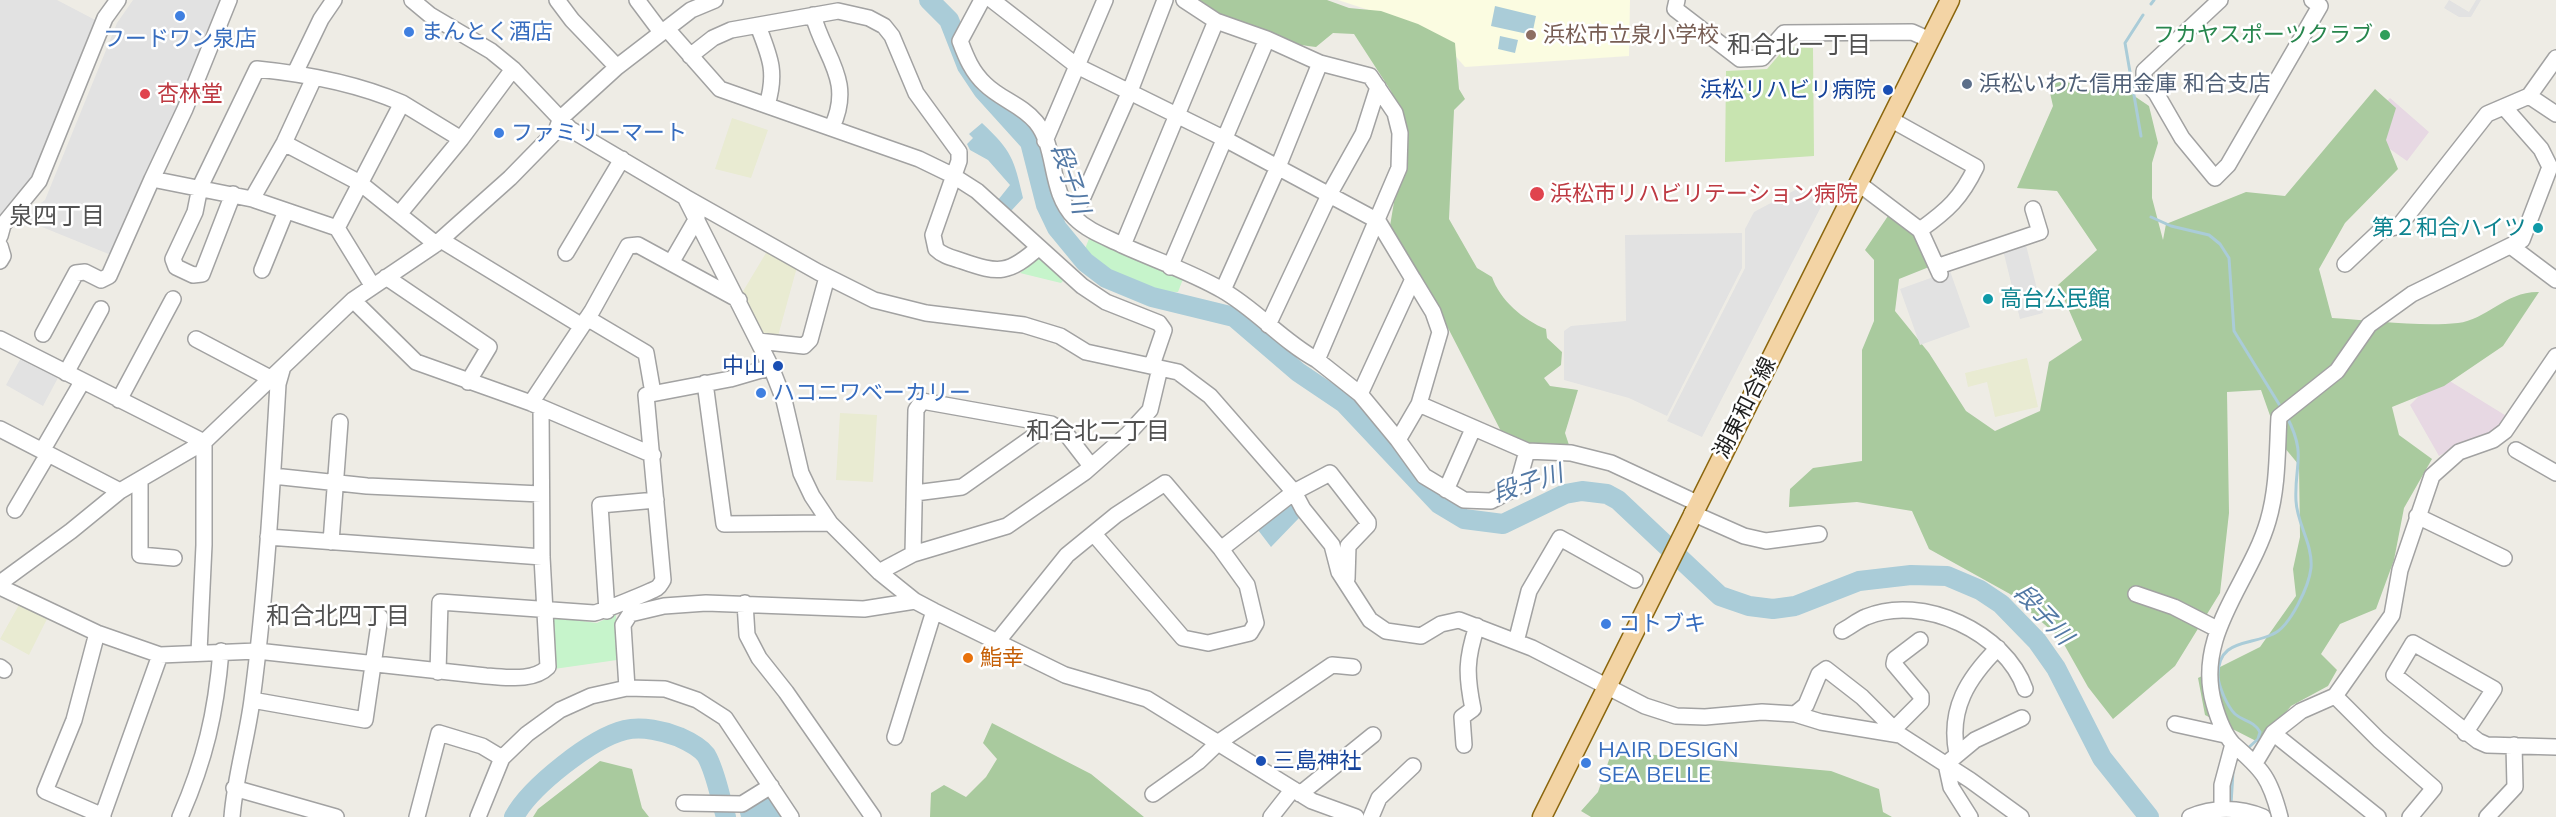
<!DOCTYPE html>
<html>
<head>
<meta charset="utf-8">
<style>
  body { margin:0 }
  canvas { display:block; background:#eeece5 }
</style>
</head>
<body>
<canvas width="2556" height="817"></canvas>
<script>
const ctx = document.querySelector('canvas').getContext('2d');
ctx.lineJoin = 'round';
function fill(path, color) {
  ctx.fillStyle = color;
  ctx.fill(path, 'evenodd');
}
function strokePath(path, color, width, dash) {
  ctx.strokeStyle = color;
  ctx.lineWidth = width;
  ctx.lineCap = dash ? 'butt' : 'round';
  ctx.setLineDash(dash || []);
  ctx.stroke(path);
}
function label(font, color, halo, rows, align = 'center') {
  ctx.font = font + ' Mulish,"Noto Sans JP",sans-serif';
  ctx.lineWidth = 5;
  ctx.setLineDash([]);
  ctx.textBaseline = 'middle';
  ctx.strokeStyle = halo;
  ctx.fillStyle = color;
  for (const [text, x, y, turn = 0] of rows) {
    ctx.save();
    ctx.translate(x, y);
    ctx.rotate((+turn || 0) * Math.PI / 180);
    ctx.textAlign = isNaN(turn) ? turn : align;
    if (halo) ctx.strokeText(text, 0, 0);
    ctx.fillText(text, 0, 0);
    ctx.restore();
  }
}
const industrial = new Path2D(`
  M2390,98L2429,132L2407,161L2360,128Z
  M2440,375L2508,417L2494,433L2462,443L2439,456L2410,405Z`);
const education = new Path2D(`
  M1338,0H1630L1629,56L1465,67L1444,43L1421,27Z`);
const farmland = new Path2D(`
  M732,118L768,130L751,178L715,169Z
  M769,248L797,267L778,336L762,333L742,293Z
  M2027,358L2038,407L1995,417L1987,382L1968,387L1965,373Z
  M840,413L877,415L873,482L836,480Z
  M20,603L47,619L29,655L0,639Z`);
const grass = new Path2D(`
  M1786,47L1813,48L1814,156L1725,162L1726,71L1767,69Z`);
const forest = new Path2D(`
  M1194,0H1327L1349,8L1381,11L1418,24L1455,43L1459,89L1465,99L1454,110L1449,219L1477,268L1492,277C1500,300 1523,320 1546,329L1547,338L1562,352L1561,365L1544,378L1550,386L1578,390L1565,433L1570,448L1530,446L1503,435L1448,328L1390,226L1394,202L1405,171L1407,135L1391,91L1354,34L1333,33L1316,47C1273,43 1230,23 1194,0Z
  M2055,78L2095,92L2118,85L2149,106L2158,143L2152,163V198L2163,240L2166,224L2246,192L2285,196L2375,89L2396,108L2386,140L2398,169L2345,223L2319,269L2332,318C2371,320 2420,327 2458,323C2486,320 2506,291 2539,292L2503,346L2444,386L2392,407L2399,435L2432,459L2404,508L2394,560L2376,609L2340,624L2321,654L2337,670L2328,686L2291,706L2260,743L2205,715L2198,678L2260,647L2296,596L2293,569L2300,537L2299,465L2279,441L2261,390L2227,392L2229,513L2220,593L2175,666L2113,719L2088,687L2061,639L2010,594L1929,549L1912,511L1857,502L1789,507L1790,489L1813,468L1862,461V350L1874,321V260L1865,250L1890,213L1915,231L1929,267L1899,279L1895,311L1929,353L1966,411L1995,431L2040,411L2049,362L2082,340L2058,285L2097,250L2057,191L2017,188L2053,106L2048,84Z
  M992,723L1091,774L1144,817H930L931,793L944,785L966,797L986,777L997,759L983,743Z
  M1612,751L1831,771L1879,789L1883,812L1892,817H1591L1581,811L1598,792Z
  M600,761L632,769L642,808L649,817H533L538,809Z`);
const park = new Path2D(`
  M1090,236L1183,279L1178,292C1143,292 1110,274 1085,249Z
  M1038,258L1046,260L1063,281L1061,283L1020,273Z
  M616,614L617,660L554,669L553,617L597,623Z`);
const parking = new Path2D(`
  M0,0H57L101,23L37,180L0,229Z
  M133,0H229L111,255L20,218L45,200L117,23Z
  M2449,0L2469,12L2476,0H2481L2471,17H2459L2444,8Z
  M1799,188L1824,201L1702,437L1667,421L1745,268V229L1754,212Z
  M1742,233V268L1667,416L1629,398L1564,380V331L1571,326L1626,321L1625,235Z
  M2026,245L2043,313L2020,319L2003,250Z
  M1950,271L1970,327L1920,345L1900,289Z
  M23,354L60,374L43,406L6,385Z`);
const water = new Path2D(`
  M1495,6L1536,16L1532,35L1491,26Z
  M1500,36L1518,40L1515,53L1498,49Z
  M982,123C1012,151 1014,159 1023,198L1011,211L998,200L1010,185L988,160L970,150L967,144L973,138L969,134Z
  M1287,503L1293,505L1299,518L1271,547L1258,530Z
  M771,796L784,817H741L740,813Z`);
const stream = new Path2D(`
  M2151,4L2154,0
  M2141,136L2125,43L2143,15
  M2151,217L2171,226L2209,235L2220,244L2229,258L2234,331L2282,409
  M2247,749L2258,739L2260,732C2253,720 2244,722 2235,714C2227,706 2219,687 2218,677C2217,638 2250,646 2273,634C2290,627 2309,586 2311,568C2313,544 2297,524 2296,501C2294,464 2307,456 2287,417
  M2231,804L2233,772`);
const river = new Path2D(`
  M929,0L949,20L967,66L983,90L1030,142L1046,205L1057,228L1085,262L1106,278L1152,297L1234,317L1298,372L1344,403L1439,504L1464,519L1503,524L1565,494L1582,491L1607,494L1618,500L1720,596L1749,606L1773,609L1795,606L1859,581L1911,575L1947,576L1980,590L2001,604L2037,641L2056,668L2102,758L2149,817
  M514,817C530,787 592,738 625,730C642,726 664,731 679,737C688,741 700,747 706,755C716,772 720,798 726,817`);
const minor = new Path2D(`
  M229,0L185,109L152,179L252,199L337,228L372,285
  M412,0L430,15L491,51L513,69L570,129L685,197L771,367L784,400L801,473L812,496L830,523L879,572L915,601L934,611L1065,675L1147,699L1312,801L1356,817
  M557,0L572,20L617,67
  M637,0L661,32
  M982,0L960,41C966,57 972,72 985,84C1000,99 1022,105 1036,122C1058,149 1048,191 1075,218C1088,231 1106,237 1122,245C1155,260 1191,272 1222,290C1256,309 1282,341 1317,360L1399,168L1400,133L1395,113L1370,76L1320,63L1267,39L1170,267
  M992,0L1077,66L1225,139L1378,221L1413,279L1360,394L1317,360
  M1184,0L1216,21
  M1677,0L1675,9L1740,59L1762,58L1784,33L1912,32L1930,40
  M2220,0L2144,71V81L2156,93L2182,138L2215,178L2228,165L2320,6L2312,0
  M813,15C824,57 854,80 832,127
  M758,26C770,57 777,72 767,105
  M667,29L720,89L919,159L952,175L977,191L1082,286L1106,302L1159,323L1164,330L1152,365
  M690,56L713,38L731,30L838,11L869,18L884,26L892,36L916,93L959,152V161L933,235L936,249C943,256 953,258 962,261C999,274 1009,274 1039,247
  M2556,58L2529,96L2556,114
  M295,73L321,19L334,0
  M1890,119L1976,167C1961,198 1948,210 1920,230
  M1045,141L1105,0
  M284,143L360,183L436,244
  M1858,183L1920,230L1940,274
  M233,194L202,274L193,275L176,267L173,259L195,212L200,187L257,69C307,74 356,83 402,103
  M685,197L818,272L874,300L926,313L1024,325L1060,336L1086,352L1178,372L1210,396L1294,492L1303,509L1332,545L1339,572L1370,620L1386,631L1421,636L1441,624L1459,620L1532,648L1645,706L1676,716L1705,717L1762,712L1795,714L1821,722L1900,735L1970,780L2021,817
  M252,199L284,143L314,78
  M400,213L461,139
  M1074,217L1130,91L1165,0
  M337,228L402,103L461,139L513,69
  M0,236L3,225L39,181L105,18L118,0
  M441,240L582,326
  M1123,245L1216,21L1267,39
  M0,246L3,256L0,261
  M2512,247L2556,280
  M566,253L622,159
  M671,263L697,218
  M2345,264L2380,231L2399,226L2487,114L2529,96
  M1939,266L2040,232L2033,209
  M262,270L286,211
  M386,277L489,347L468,382
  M1223,290L1278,167L1320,63
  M353,300L416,362L531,403L653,455
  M587,318L646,353L653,393
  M1268,325L1330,193L1363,134L1378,87
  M43,334L76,273L85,272L101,280L109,276L152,179
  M0,339L204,442V545L199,652
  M196,339L270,378
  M758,341L804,346L810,340L827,277
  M66,373L101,309
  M705,383L724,524L830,523
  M1360,394L1398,440L1419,404L1440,332L1433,312L1413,279
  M119,400L173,299
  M531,403L592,311L628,246L638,245L739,300
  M1419,404L1527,451L1571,453L1611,463L1697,503
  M0,429L120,491
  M1398,440L1424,476L1464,500L1491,501L1517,487L1527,451
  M2516,450L2556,473
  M42,451L82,382
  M273,476L367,486L541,494
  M140,480V555L174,558
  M1446,490L1473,429
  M915,493L962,487L1051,424
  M15,510L48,454
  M1692,513L1744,536L1766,541L1819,534
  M2417,516L2504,558
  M268,537L542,557
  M331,542L340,422
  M1221,549L1294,492L1330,473L1368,522V525L1348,546L1347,579
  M913,554L916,410L922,401L1051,424L1064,431L1091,466
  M879,572L913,554L1007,526L1085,472L1127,435L1150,410L1160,368
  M0,583L71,531L120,491L204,442L353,300L436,244L510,178L556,131L561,118L617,67L691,10L715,0
  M0,587L97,633L160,655L257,651L486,676C506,677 533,682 548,667L542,557L541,408
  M2136,594L2174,607L2217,629
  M745,603L747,635L759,658L786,692L873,817
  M607,611L600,505L656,500
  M1842,631C1850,627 1858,620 1866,617C1922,593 2006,633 2025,689
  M97,633L74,720L45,791L103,816
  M997,642L1067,555L1116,515L1165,483L1221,549L1247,585L1256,623L1250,633L1208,643L1183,638L1094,534
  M1516,642L1529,591L1560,538L1635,580
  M0,667L4,670
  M438,672L440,602L594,613C601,612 652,591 657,588C660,586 661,583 663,580L646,395L730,379L771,367
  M627,688L623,625L630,614L664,606L706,603L864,609L915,601
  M2335,696L2379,740L2434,788L2410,817
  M252,700L365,720L380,617
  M1795,714L1806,705L1819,674L1826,669L1862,697L1900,735
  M2175,724L2225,735
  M1894,729L1921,702V696L1894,664L1895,659L1920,640
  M2273,733L2378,817
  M2465,733L2494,689L2413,643L2394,675L2478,741L2487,745L2556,747
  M895,737L934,611
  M2233,744C2263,770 2270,778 2280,817
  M1464,745L1462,717L1473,709C1466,675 1466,659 1477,626
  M1957,754C1948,709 1968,678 1998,648
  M2255,763L2273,733L2301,711L2335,696L2392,615L2400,570L2432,476L2459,452L2493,440L2505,431L2556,356
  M234,788L336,817
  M1153,794L1198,762L1219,742L1332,665L1353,667
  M1300,794L1373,735
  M684,803L742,804L771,786
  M2222,809V785L2233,744C2223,733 2218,718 2214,704C2194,635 2250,583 2268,521C2278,487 2277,452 2279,417L2337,371L2369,325L2412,294L2522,240L2550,167L2541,149L2504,107
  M102,817L160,655
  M180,817C205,760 216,713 221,651
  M232,817C235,777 247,739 252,700C266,595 272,489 278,384L282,370
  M417,817L439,733L482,746L502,758
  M478,817L502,758L527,734L560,710L591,696L627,688L665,689L697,700L725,718L791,817
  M1271,817L1293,789
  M1371,817L1379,798L1413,766
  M1970,817L1951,787L1946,764L1975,740L2022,718
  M2190,817C2213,807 2239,807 2263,817
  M2487,817L2515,787L2514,745`);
const major = new Path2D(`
  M1542,817L1950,0`);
const markers = [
  [180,16,6,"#3f7fe0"],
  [409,32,6,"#3f7fe0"],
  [1531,35,6,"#8d6e63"],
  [2385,35,6,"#2e9e5b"],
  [1967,84,6,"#5c6f8a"],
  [1888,90,6,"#1a4fb4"],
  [145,94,6,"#e0444e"],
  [499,133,6,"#3f7fe0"],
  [1537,194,8,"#e0444e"],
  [2538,228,6,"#0f9aa8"],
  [1988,299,6,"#0f9aa8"],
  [778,366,6,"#1a4fb4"],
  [761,393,6,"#3f7fe0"],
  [1606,624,6,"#3f7fe0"],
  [968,658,6,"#e8710a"],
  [1261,761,6,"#1a4fb4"],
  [1586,763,6,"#3f7fe0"]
];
const shopNames = [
  ["まんとく酒店",421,32],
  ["フードワン泉店",180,39,"center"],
  ["ファミリーマート",511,133],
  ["ハコニワベーカリー",773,393],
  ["コトブキ",1618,624],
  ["HAIR DESIGN",1598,750],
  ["SEA BELLE",1598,775]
];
const educationNames = [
  ["浜松市立泉小学校",1543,35]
];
const leisureNames = [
  ["フカヤスポーツクラブ",2373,35]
];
const serviceNames = [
  ["浜松いわた信用金庫 和合支店",1979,84]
];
const transitNames = [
  ["浜松リハビリ病院",1876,90],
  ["中山",766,366],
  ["三島神社",1273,761,"left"]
];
const healthNames = [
  ["杏林堂",157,94],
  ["浜松市リハビリテーション病院",1550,194]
];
const cultureNames = [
  ["第２和合ハイツ",2526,228],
  ["高台公民館",2000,299,"left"]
];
const streetNames = [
  ["湖東和合線",1745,408,-63]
];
const foodNames = [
  ["鮨幸",980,658]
];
const neighbourhoodNames = [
  ["和合北一丁目",1799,46],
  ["泉四丁目",57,217],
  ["和合北二丁目",1098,432],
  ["和合北四丁目",338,617]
];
const waterNames = [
  ["段子川",1070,179,71],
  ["段子川",1528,484,-18],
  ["段子川",2043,615,47]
];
fill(industrial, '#e7d8e3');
fill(education, '#fbfce1');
fill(farmland, '#e9ebd2');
fill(grass, '#c8e4b0');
fill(forest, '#a9ca9e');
fill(park, '#c6f4cb');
fill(parking, '#e2e2e2');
fill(water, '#aaccd8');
strokePath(stream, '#aaccd8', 3);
strokePath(river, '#aaccd8', 20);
strokePath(minor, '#a2a2a2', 18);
strokePath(major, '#8b660d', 21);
strokePath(minor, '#fff', 15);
strokePath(major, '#f3d4a5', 18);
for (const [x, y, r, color] of markers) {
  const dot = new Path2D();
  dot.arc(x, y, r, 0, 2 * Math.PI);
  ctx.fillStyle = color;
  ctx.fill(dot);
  strokePath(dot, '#fff', 2);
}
label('22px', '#366cbe', '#fff', shopNames, 'left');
label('22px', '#785e54', '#fff', educationNames, 'left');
label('22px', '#27864d', '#fff', leisureNames, 'right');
label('22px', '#4e5e75', '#fff', serviceNames, 'left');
label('22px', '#164399', '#fff', transitNames, 'right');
label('22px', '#be3a42', '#fff', healthNames, 'left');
label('22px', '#0d838f', '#fff', cultureNames, 'right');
label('22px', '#1e1e1e', '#fff', streetNames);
label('22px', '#c56008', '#fff', foodNames, 'left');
label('24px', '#515151', '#fff', neighbourhoodNames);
label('italic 24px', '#5379a5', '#fff', waterNames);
</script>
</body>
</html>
